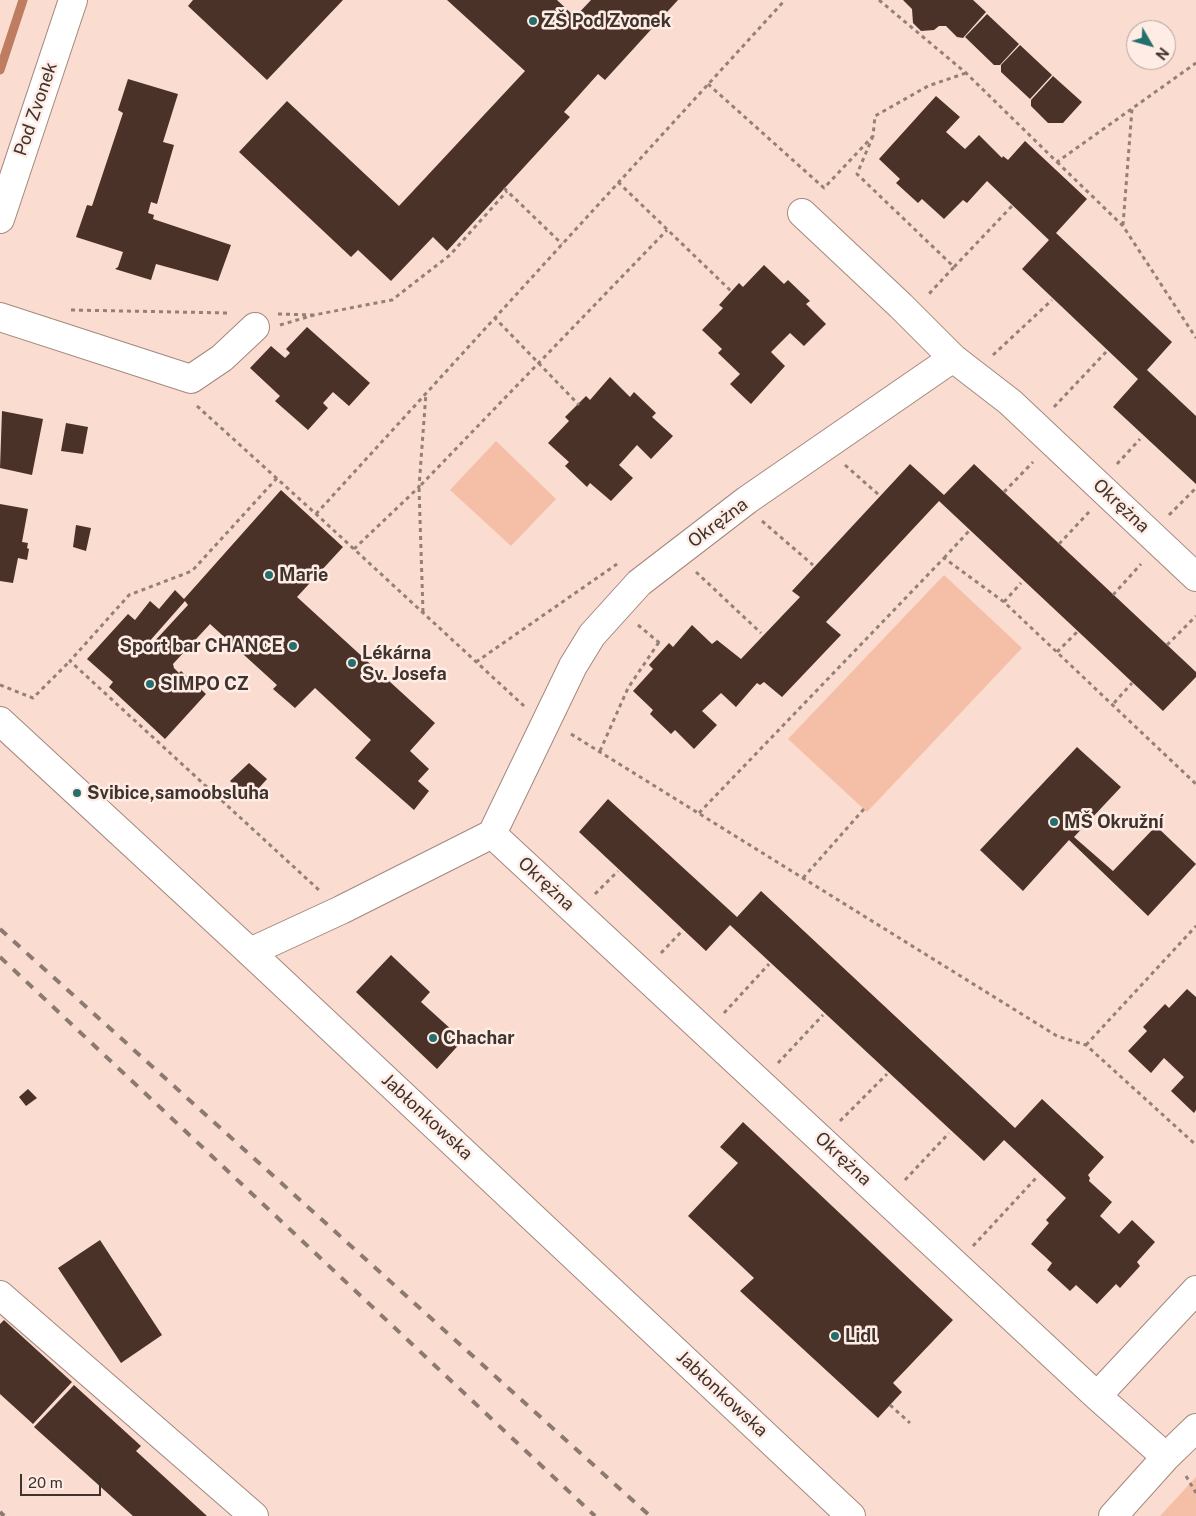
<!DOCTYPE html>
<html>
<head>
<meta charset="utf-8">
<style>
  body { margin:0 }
  #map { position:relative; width:1196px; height:1516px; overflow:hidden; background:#fadcd0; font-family:"Public Sans",sans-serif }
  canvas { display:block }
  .north { position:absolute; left:1126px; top:20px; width:50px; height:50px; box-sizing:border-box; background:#ffece5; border:1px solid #b2a29c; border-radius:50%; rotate:128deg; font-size:14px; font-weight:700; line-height:20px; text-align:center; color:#3f332e }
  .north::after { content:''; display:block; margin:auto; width:18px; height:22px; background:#246f6d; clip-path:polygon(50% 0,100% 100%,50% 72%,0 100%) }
  .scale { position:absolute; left:20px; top:1474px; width:81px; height:22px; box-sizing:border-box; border:2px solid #3f332e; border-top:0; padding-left:6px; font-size:15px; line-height:18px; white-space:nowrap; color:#3f332e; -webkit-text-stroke:4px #ffece5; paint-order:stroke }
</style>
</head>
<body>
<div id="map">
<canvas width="1196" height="1516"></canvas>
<div class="north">N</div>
<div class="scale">20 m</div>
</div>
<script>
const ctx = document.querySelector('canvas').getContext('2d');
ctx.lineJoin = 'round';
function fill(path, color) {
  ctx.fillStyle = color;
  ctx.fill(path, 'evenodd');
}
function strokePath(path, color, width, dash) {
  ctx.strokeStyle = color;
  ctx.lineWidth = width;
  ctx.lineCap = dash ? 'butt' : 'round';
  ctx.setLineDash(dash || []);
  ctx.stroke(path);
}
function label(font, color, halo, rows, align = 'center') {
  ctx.font = font + ' "Public Sans",sans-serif';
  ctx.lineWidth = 5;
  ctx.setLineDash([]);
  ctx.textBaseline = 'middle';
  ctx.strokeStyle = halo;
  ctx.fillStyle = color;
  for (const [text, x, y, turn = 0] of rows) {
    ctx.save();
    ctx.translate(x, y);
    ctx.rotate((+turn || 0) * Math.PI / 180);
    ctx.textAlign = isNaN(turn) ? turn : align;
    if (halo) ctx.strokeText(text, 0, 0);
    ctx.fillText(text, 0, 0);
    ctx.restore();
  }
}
const green = new Path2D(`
  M496,441L556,499L511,546L450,490Z
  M944,575L1022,648L867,812L788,739Z
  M1196,1477V1516H1160Z`);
const stream = new Path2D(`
  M0,70L23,0`);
const building = new Path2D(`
  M193,0H343L267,80L188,6Z
  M447,0H557L575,17L591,0H678L605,80L598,74L564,112L570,117L447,251L433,237L391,281L358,250L351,257L239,152L287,101L399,206L525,71Z
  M903,0H973L986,12L963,38L957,37L946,26H939L934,30L921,31L913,23L912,9Z
  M987,14L1019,44L1000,65H994L965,37Z
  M1020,45L1052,75L1030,99L1001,72V65Z
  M1053,76L1082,102L1063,123H1048L1031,106V100Z
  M128,79L178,94L163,142L174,145L157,204L151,202L148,213L154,215L153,219L231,245L218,281L156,264L151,280L115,269L118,267L123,252L76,237L87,205L92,206L123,113L118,110Z
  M936,96L960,117L946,132L965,149L979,135L1002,158L1003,156L1008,160L1025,141L1087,199L1056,233L1172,342L1147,370L1196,416V484L1113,407L1138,379L1022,269L1049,240L987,181L967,203L963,200L944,219L922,199L918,203L896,183L900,179L879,159Z
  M764,265L784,284L788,280L810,301L806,304L826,324L804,346L790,333L771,352L785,366L751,404L730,384L740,374L718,353L722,349L702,330L723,308L719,305L739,283L743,287Z
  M307,327L370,383L349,406L333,392L323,403L328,408L308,430L275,401L280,396L250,368L271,346L285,358L290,353L286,349Z
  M610,377L630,397L634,392L656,413L652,417L673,436L651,459L637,445L619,465L633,478L611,501L590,483L587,487L565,466L569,462L548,443L569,421L565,417L586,396L590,400Z
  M2,411L43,419L32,475L0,468Z
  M66,423L88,427L83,454L61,451Z
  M910,464L944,495L974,464L1196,672V677L1163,711L939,501L826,622L841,635L782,697L764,682L760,685L757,683L736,707L721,693L702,711L717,725L694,749L675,730L671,734L650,714L653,710L633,691L653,669L649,665L669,643L673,647L692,625L712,644L717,640L741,659L800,597L792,591Z
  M281,490L343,547L297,597L435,723L410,751L429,769L418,781L429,791L414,810L355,758L371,740L315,688L295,708L273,689L277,685L210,624L173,664L174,668L179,673L181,671L206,694L165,739L109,687L113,682L87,659L128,614L135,620L150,601L159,609L175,590L184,599ZM185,601L188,605L151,645L148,643Z
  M0,504L28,509L22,542L28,543L27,548L29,549L27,560L18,558L13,583L0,581Z
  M76,525L91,528L86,551L73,547Z
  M1077,747L1121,787L1074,837L1113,871L1156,826L1196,864L1148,916L1069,840L1023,891L980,850Z
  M249,763L267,779L249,799L230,781Z
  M608,799L737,917L761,891L1015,1128L1042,1099L1104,1157L1088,1175L1090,1178L1089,1181L1112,1202L1100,1216L1119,1234L1132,1220L1155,1242L1137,1262L1140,1266L1120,1288L1116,1284L1097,1304L1076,1285L1070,1291L1047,1270L1052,1263L1031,1244L1049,1223L1046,1220L1066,1198L1004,1140L984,1161L730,925L706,951L579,832Z
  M391,955L430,992L421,1002L463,1040L437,1069L356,992Z
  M1187,989L1196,997V1110L1194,1113L1171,1091L1184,1077L1164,1058L1151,1073L1128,1051L1147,1031L1143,1027L1165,1004L1169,1008Z
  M28,1089L37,1098L26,1106L19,1097Z
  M743,1122L953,1320L893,1383L902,1392L878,1418L740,1291L754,1278L688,1216L738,1163L720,1147Z
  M100,1240L162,1335L121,1363L58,1268Z
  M4,1320L72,1382L33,1424L0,1394V1324Z
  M74,1385L141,1446L136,1451L207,1516H133L34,1427Z`);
const path = new Path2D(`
  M879,0L966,73L1057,162L1196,63
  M708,84L824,188L873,136L875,116L928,86L966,73
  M873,136L857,174L954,267L927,296
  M1057,162L1123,226L1196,338
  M618,182L732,292
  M504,188L562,244
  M1123,225L1132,109
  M954,267L1012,206
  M71,310L229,313
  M278,314L314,315
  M494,317L579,405
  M280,325L314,315L392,300L450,255L507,191
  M993,355L1052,300
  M197,406L316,514L524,706
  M1054,407L1106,352
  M1117,464L1140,439
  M845,465L879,495
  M277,478L192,571L129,595L70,661L320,891
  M1004,492L1033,462
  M316,514L785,0
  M1169,515L1195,489
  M762,521L813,565
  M1059,544L1089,512
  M354,549L419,487L426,393
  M944,558L969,531
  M696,572L761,633
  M1113,595L1141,564
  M1004,602L1021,583
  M423,612L419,487L667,230
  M638,625L662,645
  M1167,645L1196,616
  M1057,652L1077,632
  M476,662L617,564
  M0,685L33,698L70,661
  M1114,703L1132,683
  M571,734L1057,1036L1086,1045L1196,1145
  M600,751L628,688L659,642
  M699,813L944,558L1004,602L1196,784
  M803,878L864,809
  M595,894L618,871
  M661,953L682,931
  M724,1013L769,964
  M1086,1045L1196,926
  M778,1063L823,1015
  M840,1121L887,1074
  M905,1180L949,1133
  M973,1246L1036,1178
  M890,1405L910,1423
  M1186,1476L1196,1493`);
const minor = new Path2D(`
  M802,213L901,306L953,358L1010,402L1196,577
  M0,219L73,0
  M0,317L191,379L222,358L255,327
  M492,834L1097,1396L1166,1457
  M492,834L573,666L592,635L639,583L747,500L953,358
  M250,952L341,910L492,834
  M0,1295L254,1516
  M1097,1396L1196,1290
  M1113,1516L1166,1457L1196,1428`);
const major = new Path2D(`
  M0,721L250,952L851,1516`);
const rail = new Path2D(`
  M0,929L650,1516
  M0,957L595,1516
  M0,1512L4,1516`);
const markers = [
  [533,21,5,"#246f6d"],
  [269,575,5,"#246f6d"],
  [293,646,5,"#246f6d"],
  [352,663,5,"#246f6d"],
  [150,684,5,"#246f6d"],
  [77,793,5,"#246f6d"],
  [1054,822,5,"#246f6d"],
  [433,1038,5,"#246f6d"],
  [835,1336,5,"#246f6d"]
];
const poiNames = [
  ["ZŠ Pod Zvonek",543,21],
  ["Marie",279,575],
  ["Sport bar CHANCE",283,646,"right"],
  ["Lékárna",362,653],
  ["Sv. Josefa",362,674],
  ["SIMPO CZ",160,684],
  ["Svibice,samoobsluha",87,793],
  ["MŠ Okružní",1064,822],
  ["Chachar",443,1038],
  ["Lidl",845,1336]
];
const streetNames = [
  ["Pod Zvonek",36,109,-71],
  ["Okrężna",1121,506,43],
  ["Okrężna",718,523,-37],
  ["Okrężna",546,884,43],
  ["Jabłonkowska",427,1117,43],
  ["Okrężna",843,1159,43],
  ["Jabłonkowska",722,1394,43]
];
fill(green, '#f5bfa7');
strokePath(stream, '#be7d60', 9);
fill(building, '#4a3229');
strokePath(minor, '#a4887d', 30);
strokePath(major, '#a4887d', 30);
strokePath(path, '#948078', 3, [4, 4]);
strokePath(minor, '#fff', 28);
strokePath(major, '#fff', 28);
strokePath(rail, '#8c7971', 4, [9, 9]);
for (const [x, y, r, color] of markers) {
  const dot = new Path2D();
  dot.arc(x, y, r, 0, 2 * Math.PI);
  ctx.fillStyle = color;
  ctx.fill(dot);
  strokePath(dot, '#ffece5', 2);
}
label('bold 18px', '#3f332e', '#ffece5', poiNames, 'left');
label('18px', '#3f332e', '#ffece5', streetNames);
</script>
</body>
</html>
